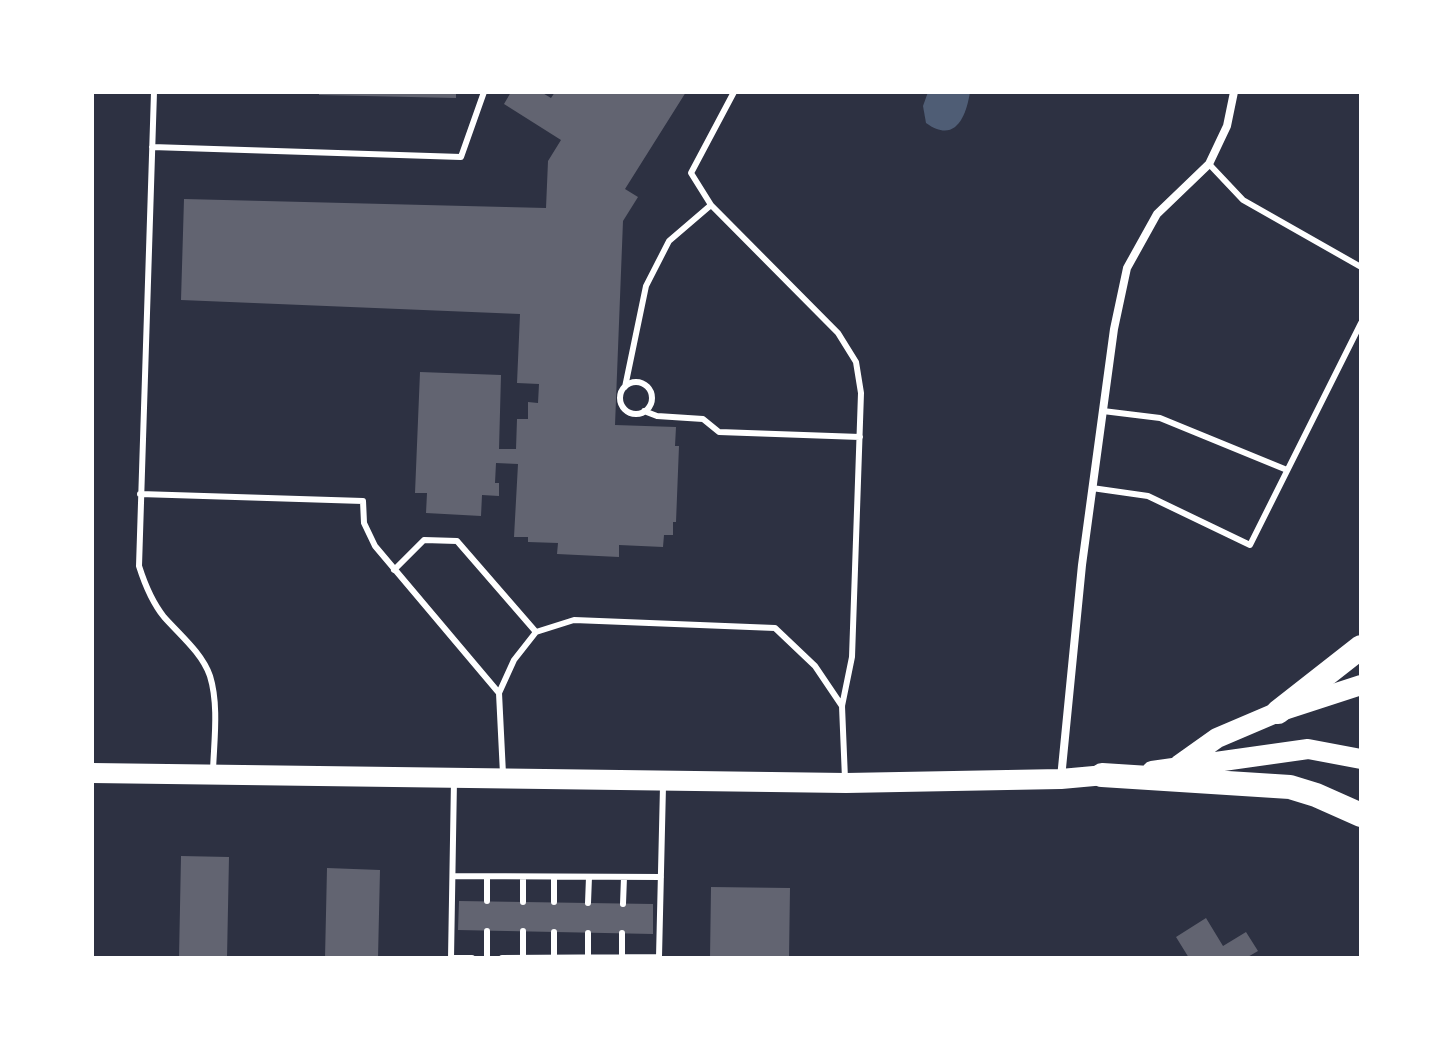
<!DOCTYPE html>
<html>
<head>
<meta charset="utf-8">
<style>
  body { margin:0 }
  #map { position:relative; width:1453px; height:1050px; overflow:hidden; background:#2d3142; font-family:Quicksand,sans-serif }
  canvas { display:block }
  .frame { position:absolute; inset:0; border:94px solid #fff; pointer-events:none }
</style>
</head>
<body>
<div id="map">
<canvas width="1453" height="1050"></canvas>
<div class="frame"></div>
</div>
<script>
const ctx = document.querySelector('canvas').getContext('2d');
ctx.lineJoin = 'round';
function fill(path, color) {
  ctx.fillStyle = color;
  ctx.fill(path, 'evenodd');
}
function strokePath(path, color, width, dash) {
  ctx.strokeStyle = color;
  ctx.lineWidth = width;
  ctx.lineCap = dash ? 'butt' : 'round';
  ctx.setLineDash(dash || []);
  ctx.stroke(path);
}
const water = new Path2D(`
  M928,92H970C966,117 955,144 926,123L923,106Z`);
const building = new Path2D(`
  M319,92H456V98L319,95Z
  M511,92H541L551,98L555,92H686L625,189L638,197L623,221L615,425L676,427L675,446H679L676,522H673V535H664L663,547L619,545V557L557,554L558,543L528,542V537H514L518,464L496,463L495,483H499V496L482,495L481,516L426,513L427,493H415L420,372L501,375L499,449H516L517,419H528V402L538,403L539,384L517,383L520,314L181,300L184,199L546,208L548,161L561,140L504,104Z
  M181,856L229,857L227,958H179Z
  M327,868L380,870L378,958H325Z
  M711,887L790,888L789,958H710Z
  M459,901L653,904V934L458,930Z
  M1206,918L1223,946L1246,932L1258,951L1246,958H1189L1176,937Z`);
const service = new Path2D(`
  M154,92L139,566C145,585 152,602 164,617C180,635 202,653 210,676C219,705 214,741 213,771
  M734,92L691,173L711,205L838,333L856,362L861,393L852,657L842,706L845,779
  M152,147L461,157L484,92
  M1209,164L1243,200L1361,267
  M620 398a16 16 0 1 1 32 0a16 16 0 1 1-32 0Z
  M625,387L646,286L669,241L711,205
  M644,411L657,416L703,419L719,432L860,437
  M1103,411L1160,418L1287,470
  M1092,488L1148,496L1250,545L1361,323
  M140,494L363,501L364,523L375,546L499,693
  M394,570L424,540L457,541L536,632
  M503,774L499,693L514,660L536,632L574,620L775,628L815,666L842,706
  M454,780L451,958H472
  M453,876L661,877
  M487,877V901
  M523,877V902
  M554,902V877
  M588,903L589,877
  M623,904L624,877
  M487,931V958
  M523,931V958
  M554,932V957
  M588,933V957
  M622,957V933
  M502,958L659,957L663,786`);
const minor = new Path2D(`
  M1061,778L1082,565L1114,329L1127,268L1157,214L1209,164L1227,126L1234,92`);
const primary = new Path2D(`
  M1179,765L1217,738L1278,712L1361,685
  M1152,771L1308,749L1361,759
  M92,773L846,783L1061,779L1116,774`);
const motorway = new Path2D(`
  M1278,712L1361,647
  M1102,775L1290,787L1316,795L1361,815`);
fill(water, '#4f5d75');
fill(building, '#626471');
strokePath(service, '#fff', 6);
strokePath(minor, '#fff', 8);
strokePath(primary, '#fff', 20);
strokePath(motorway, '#fff', 24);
</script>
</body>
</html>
